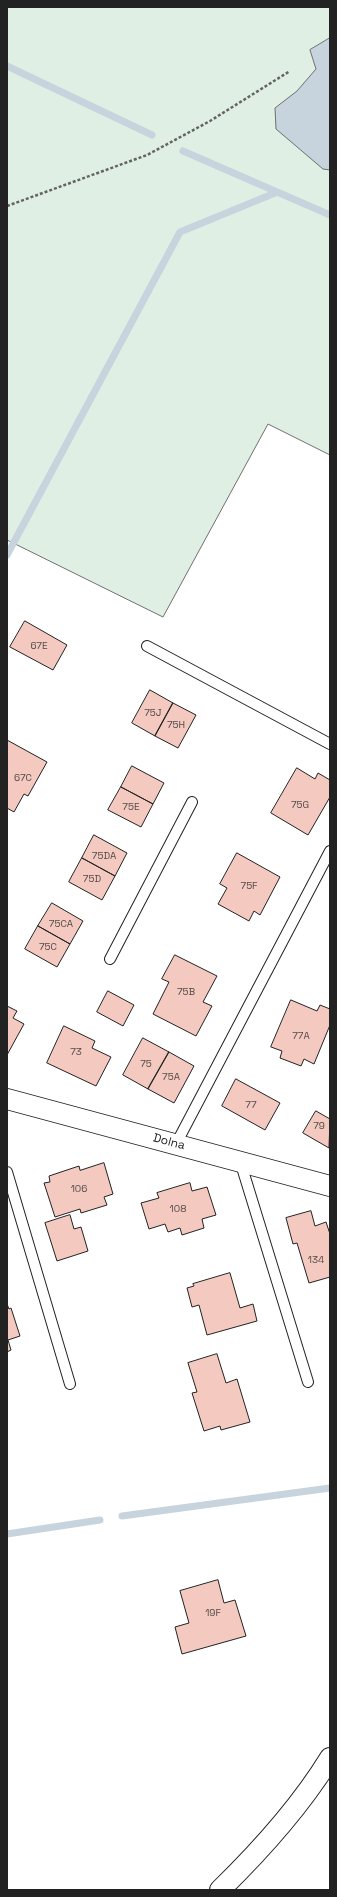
<!DOCTYPE html>
<html>
<head>
<meta charset="utf-8">
<style>
  body { margin:0 }
  #map { position:relative; width:337px; height:1897px; overflow:hidden; background:#fff; font-family:"Space Grotesk",sans-serif }
  canvas { display:block }
  .frame { position:absolute; inset:0; border:8px solid #222; pointer-events:none }
</style>
</head>
<body>
<div id="map">
<canvas width="337" height="1897"></canvas>
<div class="frame"></div>
</div>
<script>
const ctx = document.querySelector('canvas').getContext('2d');
ctx.lineJoin = 'round';
function fill(path, color) {
  ctx.fillStyle = color;
  ctx.fill(path, 'evenodd');
}
function strokePath(path, color, width, dash) {
  ctx.strokeStyle = color;
  ctx.lineWidth = width;
  ctx.lineCap = dash ? 'butt' : 'round';
  ctx.setLineDash(dash || []);
  ctx.stroke(path);
}
function label(font, color, halo, rows, align = 'center') {
  ctx.font = font + ' "Space Grotesk",sans-serif';
  ctx.lineWidth = 3;
  ctx.setLineDash([]);
  ctx.textBaseline = 'middle';
  ctx.strokeStyle = halo;
  ctx.fillStyle = color;
  for (const [text, x, y, turn = 0] of rows) {
    ctx.save();
    ctx.translate(x, y);
    ctx.rotate((+turn || 0) * Math.PI / 180);
    ctx.textAlign = isNaN(turn) ? turn : align;
    if (halo) ctx.strokeText(text, 0, 0);
    ctx.fillText(text, 0, 0);
    ctx.restore();
  }
}
const green = new Path2D(`
  M7,7H330V455L268,424L163,617L7,540Z`);
const water = new Path2D(`
  M330,38V170L323,169L276,129L275,108L297,91L316,69L310,50Z`);
const stream = new Path2D(`
  M7,66L152,135
  M183,151L330,215
  M7,555L180,232L275,193
  M122,1516L330,1488
  M7,1534L100,1520`);
const building = new Path2D(`
  M25,621L67,645L53,670L10,647Z
  M150,690L173,703L155,736L132,723Z
  M173,703L196,715L178,748L155,736Z
  M7,740L47,762L28,796L24,794L14,812L7,808Z
  M132,766L164,783L153,804L121,787Z
  M297,768L315,779L318,773L330,780V797L308,835L271,813Z
  M121,787L153,804L141,827L108,810Z
  M94,835L127,853L115,876L82,858Z
  M237,853L280,877L260,915L254,911L249,921L218,904L227,888L220,884Z
  M82,858L115,876L102,900L69,882Z
  M52,903L83,921L70,944L38,926Z
  M38,926L70,944L57,967L25,949Z
  M175,955L217,976L203,1002L212,1006L196,1036L153,1014L169,982L162,979Z
  M108,991L134,1005L123,1026L97,1012Z
  M291,1000L317,1011L320,1005L330,1009V1025L314,1064L304,1059L301,1066L280,1058L282,1051L271,1047Z
  M7,1006L17,1011L13,1018L24,1024L7,1055Z
  M64,1026L95,1041L92,1048L111,1057L96,1086L47,1063Z
  M143,1038L169,1052L148,1089L123,1075Z
  M169,1052L194,1066L174,1103L148,1089Z
  M236,1079L280,1103L265,1130L222,1106Z
  M316,1111L330,1119L329,1148L303,1133Z
  M104,1163L113,1194L104,1197L107,1205L81,1213L80,1209L55,1217L44,1183L50,1182L49,1176L79,1166L80,1170Z
  M190,1183L192,1191L207,1187L216,1215L202,1219L204,1228L182,1235L180,1228L168,1232L165,1224L149,1229L141,1203L159,1198L157,1193Z
  M311,1211L315,1226L326,1222L330,1234V1277L309,1283L297,1243L293,1244L286,1218Z
  M70,1215L74,1229L81,1227L88,1251L57,1261L45,1223Z
  M230,1273L240,1308L253,1304L257,1321L207,1335L199,1305L192,1307L187,1288L194,1286L193,1284Z
  M7,1304L9,1309L11,1308L20,1336L8,1340L11,1350L7,1352Z
  M217,1354L226,1383L237,1379L250,1422L221,1430L220,1426L204,1431L192,1393L197,1392L188,1363Z
  M218,1580L224,1603L235,1600L246,1636L182,1654L175,1627L189,1623L180,1591Z`);
const path = new Path2D(`
  M7,206L147,155L210,121L290,71`);
const service = new Path2D(`
  M147,646L330,744
  M110,959L192,802
  M176,1144L330,851
  M240,1161L308,1382
  M7,1172L70,1384`);
const minor = new Path2D(`
  M7,1099L330,1186
  M220,1890C261,1850 300,1807 330,1758`);
const numberNames = [
  ["67E",39,646],
  ["75J",153,713],
  ["75H",176,725],
  ["67C",23,778],
  ["75G",300,805],
  ["75E",131,807],
  ["75DA",104,856],
  ["75D",92,879],
  ["75F",249,886],
  ["75CA",61,924],
  ["75C",48,947],
  ["75B",186,992],
  ["77A",301,1036],
  ["73",76,1052],
  ["75",146,1064],
  ["75A",171,1077],
  ["77",251,1105],
  ["79",319,1126],
  ["106",79,1189],
  ["108",178,1209],
  ["134",316,1260],
  ["19F",213,1613]
];
const streetNames = [
  ["Dolna",169,1142,15]
];
fill(green, '#e0efe3');
strokePath(green, '#6f6f6f', 1);
fill(water, '#c7d3dd');
strokePath(water, '#6f6f6f', 1);
strokePath(stream, '#c7d3dd', 7);
fill(building, '#f3c9c0');
strokePath(building, '#222', 1);
strokePath(service, '#222', 12);
strokePath(minor, '#222', 22);
strokePath(path, '#646464', 2.5, [3, 2]);
strokePath(service, '#fff', 10);
strokePath(minor, '#fff', 20);
label('10px', '#564c4a', null, numberNames);
label('12px', '#222', '#fff', streetNames);
</script>
</body>
</html>
